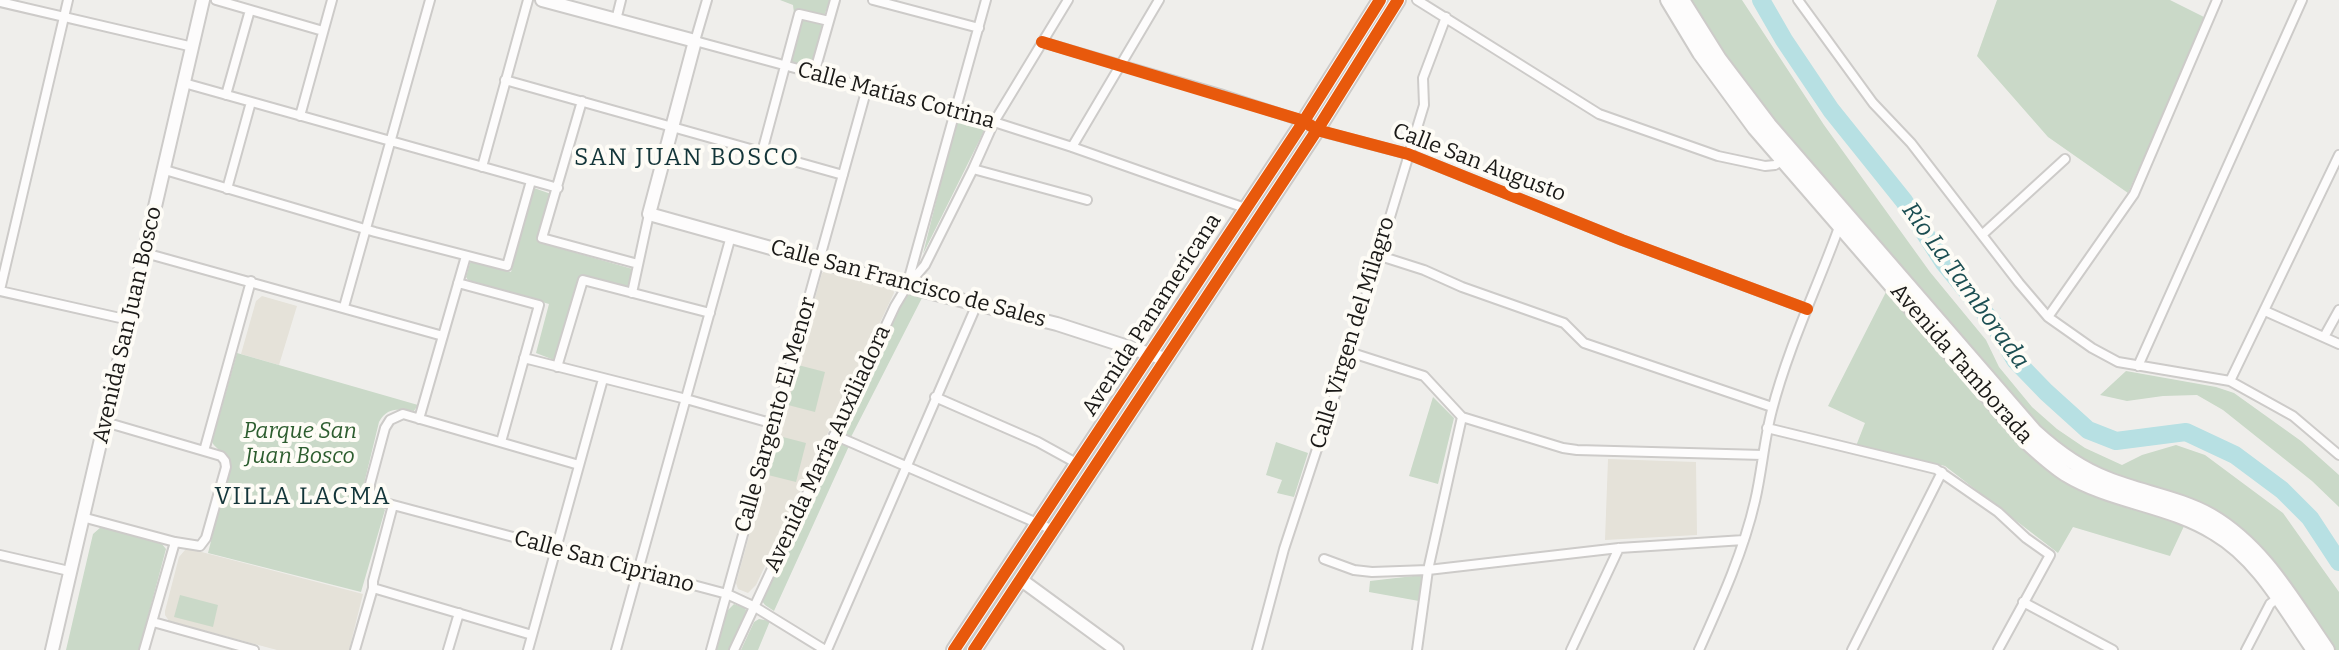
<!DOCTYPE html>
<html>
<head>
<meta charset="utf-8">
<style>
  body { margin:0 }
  canvas { display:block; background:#efeeeb }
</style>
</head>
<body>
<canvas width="2339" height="650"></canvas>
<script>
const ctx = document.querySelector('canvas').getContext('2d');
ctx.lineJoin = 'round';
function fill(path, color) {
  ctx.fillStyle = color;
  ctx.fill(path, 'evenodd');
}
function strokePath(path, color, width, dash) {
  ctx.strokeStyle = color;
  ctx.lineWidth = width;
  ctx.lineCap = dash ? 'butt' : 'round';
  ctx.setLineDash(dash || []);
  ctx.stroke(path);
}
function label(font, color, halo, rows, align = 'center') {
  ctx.font = font + ' Bitter,serif';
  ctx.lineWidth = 8;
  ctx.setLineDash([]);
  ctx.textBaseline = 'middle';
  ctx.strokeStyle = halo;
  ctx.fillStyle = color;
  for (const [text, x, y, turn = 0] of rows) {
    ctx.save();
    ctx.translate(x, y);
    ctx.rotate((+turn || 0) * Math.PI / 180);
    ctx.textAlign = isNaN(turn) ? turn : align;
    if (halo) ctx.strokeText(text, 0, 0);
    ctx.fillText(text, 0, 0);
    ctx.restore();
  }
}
const built = new Path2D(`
  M827,270L893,288L894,293L756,585L748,593L738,589L736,583L822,273Z
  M262,296L297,306L279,365L241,354L256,301Z
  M1608,459L1696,462L1697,535L1605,540Z
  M190,549L363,594L349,650H277L169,621L165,615V611L179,557L185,550Z`);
const green = new Path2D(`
  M780,0H830L824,16L794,13L793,5Z
  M1688,0H1742L1824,125L1930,272L1986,340L1999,367L2032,407L2057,429L2085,448L2122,465L2142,455L2176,445L2205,455L2283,513L2339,592V650H2334L2239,528L2215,510L2187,498L2136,483L2084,462L2039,428L1758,103L1725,57Z
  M1997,0H2170L2206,18L2128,193L2048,137L1977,56Z
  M803,18L823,24L810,71L789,64L801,19Z
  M960,118L982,124L985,129L923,254L956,121Z
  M1304,132L1308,134L1166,346L1163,344Z
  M534,188L551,194L539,238L552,246L636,270L629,288L580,277L556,358L554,360L536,353L549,304L468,280L466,277L470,263L473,261L511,272Z
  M907,290L923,296L851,437L842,434V429Z
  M1886,292L2021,447C2033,458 2046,470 2060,479C2097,503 2144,512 2185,524L2170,556L2073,527L2058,553L1945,466L1856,446L1865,423L1828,406Z
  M237,353L418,405L414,411C399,410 388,406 379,422L363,488C367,502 377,500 385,510L361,592L208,553L231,463C228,451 217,452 212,442Z
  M798,365L825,372L815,412L788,405Z
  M2126,371L2216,387L2234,393L2301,441L2339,475V507L2312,481L2223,410L2197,395L2163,396L2127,401L2100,395Z
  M1433,397L1454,418L1438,484L1409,476Z
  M779,436L806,443L796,482L768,475Z
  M836,441L849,446L774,611L765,605L762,601Z
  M1276,442L1308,453L1294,497L1277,493L1282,480L1266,475Z
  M101,527L162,544L166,549L139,650H66L93,534Z
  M1422,575L1419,601L1369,592L1370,581Z
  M180,595L218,605L213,627L174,617Z
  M734,604L745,608L747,613L730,650H716L727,611Z
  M759,619L770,621L758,650H741L754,622Z`);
const river = new Path2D(`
  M1761,0L1784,40L1831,110L1904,201L1944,263L1993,323L2015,360L2046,392L2088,430L2116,441L2186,432L2235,455L2282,490L2310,518L2339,562`);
const street = new Path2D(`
  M216,0L323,31
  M707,0L695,41L994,122L1072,147L1245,208
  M873,0L979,28
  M1417,0L1599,114L1718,156L1765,166L1775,165L1783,160
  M1798,0L1873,103L1911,143L2019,283L2048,317L2092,348L2118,362L2230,381L2293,416L2339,455
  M0,2L193,47
  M616,20L621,0
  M1042,42L1220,94L1305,122
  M814,74L835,0
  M505,80L843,175
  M184,83L558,188
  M226,95L250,10
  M582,101L542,238L638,264
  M300,116L332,0
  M1316,130L1408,154L1622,240L1807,309
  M1072,147L1159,0
  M762,152L799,14L829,21
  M482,167L528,0
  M973,169L1087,200
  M165,170L375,232L507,266L531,181
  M227,189L251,102
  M1983,234L2065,159
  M145,253L443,336
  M1377,255L1424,270L1462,287L1564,323L1584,343L1772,407
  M458,283L539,305L501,442
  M907,285L986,0
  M0,290L68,0
  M0,291L129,320
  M632,293L649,214
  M344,307L430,0
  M2265,311L2339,344
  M2048,317L2134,194L2217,0
  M2324,337L2339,310
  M1349,352L1424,376L1462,417L1563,448L1577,450L1763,455
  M524,358L686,399L774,424
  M2138,366L2302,0
  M557,367L583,280L710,313
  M2230,381L2339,155
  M935,397L1038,442L1078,464
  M419,419L466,256
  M1767,428L1936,469L1998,512L2026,538L2050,555L1998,650
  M834,435L1053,530
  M204,451L251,281
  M579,465L403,414L390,420L385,428L370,484V492L378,501L393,505L727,594L755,607L825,650
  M82,517L175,542L200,546L206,538L226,467L225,461L221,456L105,422
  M0,555L69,571
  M1324,559L1354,570L1372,572L1428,570L1619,548L1744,540
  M373,588L532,635
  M2023,602L2113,650
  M153,622L254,650
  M144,650L175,542
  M355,650L373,588V581L393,505
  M448,650L459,613
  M528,650L603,379
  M616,650L731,236
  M711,650L867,88
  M734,650L895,306L907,286L925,265L973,169L994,122L1068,0
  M827,650L977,304
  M1257,650L1284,549L1349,352L1424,105L1423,78L1446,17
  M1417,650L1428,570L1462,417
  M1571,650L1619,548
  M1699,650C1721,601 1743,553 1755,501C1762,471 1764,440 1772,410C1788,348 1816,290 1838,230L1843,225
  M1852,650L1942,472
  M2246,650L2270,604L2279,597`);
const secondary = new Path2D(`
  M542,0L695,41L649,214L932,293L1057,324L1165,359
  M1020,579L1117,650
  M52,650L203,0`);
const primary = new Path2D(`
  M1668,0L1700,53L1755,128L2028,443C2040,454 2052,465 2066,474C2112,502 2169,504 2215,533C2259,559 2285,609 2314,650
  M1682,0L1719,59L1769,125L2035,432C2057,452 2080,469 2107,479C2141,493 2179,498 2211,516C2264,547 2293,601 2327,650
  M954,650L1304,121L1380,0
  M974,650L1317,130L1398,0`);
const cycleway = new Path2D(`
  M1042,42L1304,121L1317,130L1408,154L1622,240L1807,309
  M954,650L1304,121L1380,0
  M974,650L1317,130L1398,0`);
const streetNames = [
  ["Calle Matías Cotrina",896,96,15],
  ["Calle San Augusto",1479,163,21],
  ["Calle San Francisco de Sales",908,284,15],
  ["Avenida Panamericana",1152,315,-57],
  ["Avenida San Juan Bosco",128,325,-77],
  ["Calle Virgen del Milagro",1353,333,-73],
  ["Avenida Tamborada",1961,364,49],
  ["Calle Sargento El Menor",776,415,-74],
  ["Avenida María Auxiliadora",828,449,-65],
  ["Calle San Cipriano",604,562,15]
];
const parkNames = [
  ["Parque San",300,432],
  ["Juan Bosco",300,457]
];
const neighbourhoodNames = [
  ["SAN JUAN BOSCO",687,158],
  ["VILLA LACMA",303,497]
];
const waterNames = [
  ["Río La Tamborada",1965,286,54]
];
fill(built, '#e5e2d9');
fill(green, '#cad9c8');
strokePath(river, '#b7e0e3', 18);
strokePath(street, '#cdcbc9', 12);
strokePath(secondary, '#cdcbc9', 16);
strokePath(primary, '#cdcbc9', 18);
strokePath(street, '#fdfcfc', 8);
strokePath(secondary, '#fdfcfc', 12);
strokePath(primary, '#fdfcfc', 14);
strokePath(cycleway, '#e8590c', 12);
label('22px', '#1a1917', '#fefcf6', streetNames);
label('italic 22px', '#2d5d2f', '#fefcf6', parkNames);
ctx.letterSpacing = '2px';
label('24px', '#133539', '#fefcf6', neighbourhoodNames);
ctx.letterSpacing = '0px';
label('italic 24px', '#1b4e52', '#fefcf6', waterNames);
</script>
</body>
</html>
